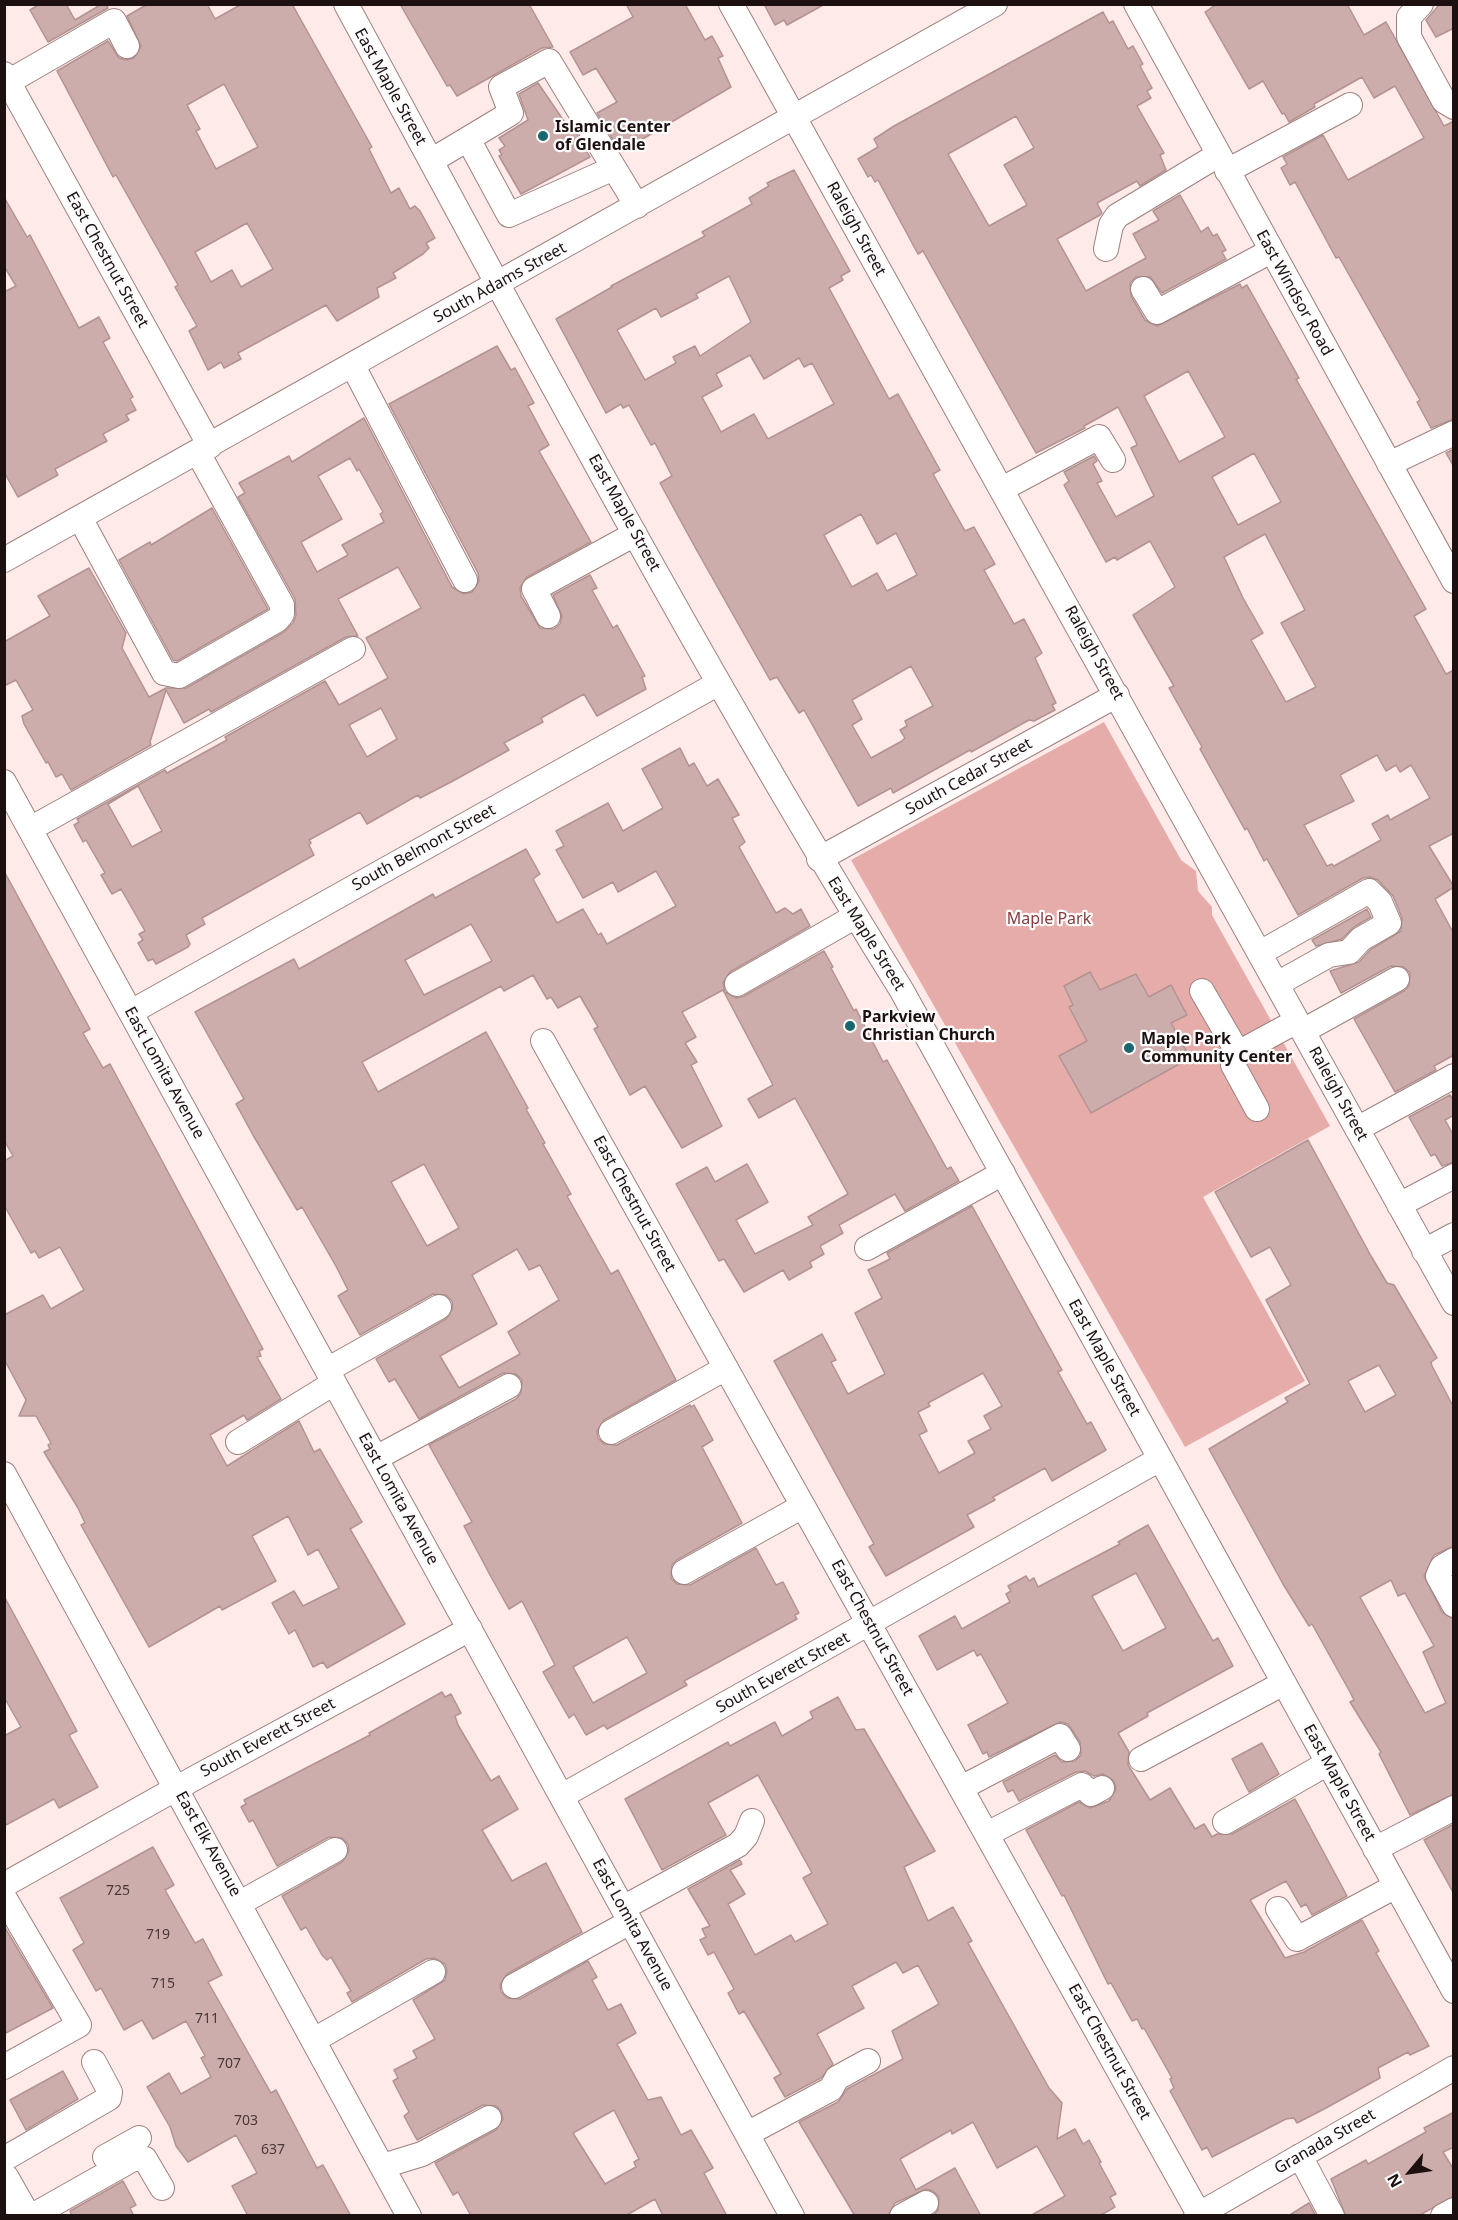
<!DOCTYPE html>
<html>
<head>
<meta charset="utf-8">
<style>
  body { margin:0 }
  #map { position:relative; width:1458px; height:2220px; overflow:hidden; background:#feeae9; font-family:"Noto Sans",sans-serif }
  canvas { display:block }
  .frame { position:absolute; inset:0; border:6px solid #1c1110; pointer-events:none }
  .north { position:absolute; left:1380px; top:2142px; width:60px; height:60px; -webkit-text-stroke:4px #fcfcfc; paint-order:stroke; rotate:241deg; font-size:16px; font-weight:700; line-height:24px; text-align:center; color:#1c1110 }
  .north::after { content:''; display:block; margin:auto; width:21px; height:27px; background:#1c1110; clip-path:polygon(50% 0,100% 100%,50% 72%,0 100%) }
</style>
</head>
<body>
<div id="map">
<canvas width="1458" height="2220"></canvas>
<div class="frame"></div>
<div class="north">N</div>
</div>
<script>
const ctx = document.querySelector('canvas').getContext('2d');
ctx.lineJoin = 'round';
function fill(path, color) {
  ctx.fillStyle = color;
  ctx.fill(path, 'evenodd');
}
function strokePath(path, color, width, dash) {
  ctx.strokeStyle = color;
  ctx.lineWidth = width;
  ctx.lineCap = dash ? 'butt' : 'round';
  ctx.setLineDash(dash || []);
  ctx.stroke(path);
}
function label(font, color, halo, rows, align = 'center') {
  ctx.font = font + ' "Noto Sans",sans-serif';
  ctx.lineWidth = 4.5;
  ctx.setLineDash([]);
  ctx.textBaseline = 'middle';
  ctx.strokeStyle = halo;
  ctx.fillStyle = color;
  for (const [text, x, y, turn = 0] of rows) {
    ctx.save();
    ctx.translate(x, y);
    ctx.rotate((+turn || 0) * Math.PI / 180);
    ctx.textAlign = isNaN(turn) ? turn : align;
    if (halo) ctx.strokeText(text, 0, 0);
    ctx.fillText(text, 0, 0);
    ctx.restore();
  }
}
const green = new Path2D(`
  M1104,722L1181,860L1196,871L1198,891L1212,907V915L1330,1126L1203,1197L1305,1381L1185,1447L851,860Z`);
const building = new Path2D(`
  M40,4H66L75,20L102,4H106L108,8L48,42L30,10Z
  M148,4H207L215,19L242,4H292L372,147L369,149L391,193L399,188L410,209L415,206L420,211L435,238L426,243L429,248L423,254L393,273L396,278L377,288L379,297L337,321L326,305L238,353L241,359L224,368L221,362L208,370L189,331L197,326L175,287L178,285L116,175L113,177L57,71L108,41L119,58L126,60L134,58L141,46L127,16ZM224,84L258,147L216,169L196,131L200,129L187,105ZM247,223L273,269L241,287L232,270L211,282L195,252Z
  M400,4H529L553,47L542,48L457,96L450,85L447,86Z
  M626,4H685L705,40L712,36L723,56L718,58L731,87L624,150L619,141L615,143L597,113L617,102L596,68L583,75L570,52L633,17Z
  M764,4H825L787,25L784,20L775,25Z
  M1217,4H1347L1364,35L1386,22L1444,126L1454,121V419L1431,428L1417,402L1420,400L1339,257L1336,258L1295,182L1290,185L1281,168L1287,164L1283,157L1323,135L1348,180L1424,138L1395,86L1374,98L1362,77L1314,104L1315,107L1289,122L1284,113L1282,114L1263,81L1249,89L1205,12Z
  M1440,4H1454V28L1436,37L1426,20Z
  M1103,12L1109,23L1113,21L1128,49L1133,46L1143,64L1140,66L1152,88L1147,91L1151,98L1137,106L1164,153L1160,155L1166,170L1140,186L1137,181L1097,203L1102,213L1100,215L1057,239L1086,291L1146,258L1133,234L1159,220L1153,211L1180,195L1201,232L1208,227L1213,236L1217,234L1226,250L1222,252L1226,259L1162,293L1150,277H1136L1130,283L1131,296L1145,320L1157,326L1240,284L1242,288L1247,285L1299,378L1296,379L1426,609L1414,616L1446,674L1454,670V833L1429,846L1454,887L1435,899L1454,934V1055L1434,1066L1436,1070L1395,1092L1354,1019L1404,991L1409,986L1410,973L1404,967L1391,966L1341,993L1330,971L1359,962L1370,950L1401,931L1402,918L1393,896L1378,880L1370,877L1363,878L1298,915L1267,859L1264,861L1247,828L1245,830L1200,749L1202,747L1169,688L1174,686L1133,615L1175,587L1150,541L1117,560L1115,557L1106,562L1064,485L1069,481L1064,472L1094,456L1097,461L1093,464L1102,481L1097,483L1116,517L1154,496L1131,448L1137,445L1136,442L1118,407L1084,426L1085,428L1036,453L923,251L918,254L878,180L875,182L871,175L868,177L858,159L878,147L874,139L894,126ZM1016,116L1034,148L1004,165L1027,205L989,226L948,154ZM1188,371L1225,437L1179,462L1144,396ZM1254,453L1281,502L1238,525L1212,477ZM1265,534L1305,610L1281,623L1316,687L1286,702L1251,640L1263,633L1243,598L1224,557ZM1377,755L1386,771L1396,765L1400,772L1411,765L1430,798L1390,820L1388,815L1372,824L1381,840L1334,866L1332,864L1327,866L1304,825L1354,801L1340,775Z
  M538,83L566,124L570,122L590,157L521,194L499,156L502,155L499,150L505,146L499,138L528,120L519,94Z
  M794,170L850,271L841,276L843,280L829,288L889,399L898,394L940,470L933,474L965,531L974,527L995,564L984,570L1014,624L1024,619L1042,653L1035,658L1056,703L1052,705L1055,710L1034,721L1029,720L971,752L970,750L893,793L891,788L858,806L804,710L799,713L777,677L770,680L696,549L660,483L672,476L655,443L651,445L629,405L623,408L621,404L606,413L556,319L612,287L611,286L705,236L702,232L752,204L749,198L769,186L767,183ZM729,276L751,322L700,356L695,346L673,357L676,363L645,380L617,330L656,308L661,317L698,298L696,294ZM750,355L764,379L799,358L804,367L812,363L834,404L768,439L754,414L721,432L702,397L722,386L716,374ZM861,514L877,544L896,533L917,575L887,591L877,573L852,587L824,535ZM911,666L933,706L905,721L907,726L900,730L905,738L902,741L871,758L852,725L862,719L852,700Z
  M4,197L27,237L30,235L79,328L99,317L110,338L103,342L133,397L130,399L136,410L126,415L129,420L103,434L107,441L55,469L58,475L18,497L4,472V292L16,286L4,266Z
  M497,346L511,370L515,368L534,403L528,406L549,445L539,451L591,542L527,577L520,588L521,596L540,628L554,629L560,624L562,616L553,595L590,575L597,588L592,590L613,628L617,625L645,676L642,677L646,689L597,716L584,694L541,718L543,722L504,743L509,750L451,782L420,798L418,795L367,824L360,812L309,840L311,843L309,845L314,855L202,918L205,924L186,935L190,944L188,947L156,964L153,959L148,961L138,943L143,940L139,934L145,931L121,889L112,894L101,875L105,873L86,840L83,842L74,825L79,822L77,819L165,770L167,773L227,740L225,737L325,681L339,705L388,678L366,638L421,608L398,567L338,599L358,636L346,637L211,712L209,709L184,723L166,690L150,742L151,745L71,790L62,774L56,777L48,762L46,763L24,724L22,716L33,710L16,680L4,686V642L50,616L38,596L89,568L126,633L122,648L149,697L166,688H186L284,632L293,623L296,615L295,599L238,497L245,493L239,483L289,456L292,462L364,418L452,587L464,594L472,592L479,581L478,573L389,404ZM350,458L357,471L359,469L383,512L380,514L384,522L342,545L348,555L317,572L301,542L342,519L318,476ZM381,708L397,739L367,757L349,725ZM138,786L162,831L132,847L108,804Z
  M1454,449V467L1446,453Z
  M212,508L268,609L177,661L173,660L119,560L150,542L151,545Z
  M680,748L689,766L694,763L707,786L718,779L739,815L732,818L745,842L739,847L776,913L785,908L793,914L801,909L810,926L730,972L723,983L725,992L736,998L744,996L824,951L833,967L831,968L854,1011L856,1009L883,1062L887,1060L947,1169L951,1167L959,1181L905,1211L895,1194L839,1225L843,1233L820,1246L824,1254L810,1262L812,1267L789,1280L783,1270L744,1292L724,1259L719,1261L676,1184L707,1167L715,1182L747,1164L768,1202L736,1220L755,1254L813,1225L808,1217L848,1194L795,1098L759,1118L748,1099L773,1085L723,990L682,1012L696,1037L685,1043L697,1062L691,1065L722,1126L682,1148L645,1086L630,1095L594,1029L598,1027L580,996L558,1008L551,997L547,999L533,975L504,991L501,986L362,1062L378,1092L486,1032L528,1108L526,1109L545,1143L543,1144L571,1194L567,1196L611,1274L618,1270L676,1380L604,1420L597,1431L598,1438L604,1444L617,1445L690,1405L691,1407L694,1405L713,1440L702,1447L742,1523L677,1560L672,1565L671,1578L677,1584L690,1585L756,1548L776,1585L783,1582L799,1613L795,1615L797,1619L684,1681L687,1685L607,1729L604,1725L586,1735L574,1714L569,1718L543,1672L555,1665L522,1601L509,1609L490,1575L464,1526L472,1522L429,1445L516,1399L521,1393L522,1380L516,1374L503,1373L419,1419L395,1379L389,1382L376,1359L446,1319L453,1308L452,1301L446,1295L433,1294L360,1335L338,1296L348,1290L337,1268L302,1207L297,1210L253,1135L236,1104L244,1099L195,1012L294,959L299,969L433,894L435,898L526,849L540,874L533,879L557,923L583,909L598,935L601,933L607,944L676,906L656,871L618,892L613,882L583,898L556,850L564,846L556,831L608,803L623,831L663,808L642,769ZM471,924L492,961L424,995L405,960ZM424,1164L459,1228L427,1246L391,1182ZM517,1249L529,1270L540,1265L559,1300L508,1332L520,1354L459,1388L440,1356L497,1324L472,1275ZM627,1637L647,1673L593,1703L573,1667Z
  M4,871L90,1029L83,1033L103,1068L110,1064L263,1349L259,1351L261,1356L257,1357L281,1399L247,1420L244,1415L210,1435L227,1466L299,1421L314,1452L320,1449L362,1522L350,1529L405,1624L327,1668L323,1662L313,1667L295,1630L289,1634L272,1603L294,1591L303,1606L339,1588L318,1549L308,1555L288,1516L252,1536L276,1581L222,1610L220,1606L149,1647L81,1525L85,1523L78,1508L44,1452L50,1449L48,1445L51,1443L36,1416H19L26,1400L4,1359V1315L43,1295L51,1309L84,1290L60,1247L39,1258L35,1251L31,1253L4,1205V1161L13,1156L4,1140Z
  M1367,909L1371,917L1354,927L1342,939L1316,946L1312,940Z
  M1090,972L1100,990L1136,974L1149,997L1171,985L1187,1015L1171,1023L1190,1058L1091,1113L1059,1056L1087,1041L1069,1007L1073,1005L1064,986Z
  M1450,1095L1454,1101V1115L1445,1120L1454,1136V1162L1442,1166L1435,1154L1431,1156L1409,1117Z
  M1308,1140L1371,1256L1387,1283L1394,1285L1437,1358L1431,1362L1432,1366L1454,1408V1546L1434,1555L1424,1576L1442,1612L1454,1619V1794L1410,1815L1379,1754L1381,1752L1350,1702L1354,1700L1350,1692L1312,1624L1309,1626L1283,1584L1209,1449L1288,1402L1285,1398L1310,1384L1266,1300L1291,1285L1270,1247L1251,1257L1215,1192ZM1379,1365L1396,1395L1365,1412L1348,1381ZM1391,1580L1398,1596L1405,1593L1434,1646L1423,1652L1446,1703L1425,1713L1360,1597Z
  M972,1206L1062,1370L1058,1372L1087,1424L1091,1422L1106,1450L1052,1481L1045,1468L993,1497L995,1500L967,1515L974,1527L886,1576L869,1547L874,1544L774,1361L822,1334L836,1360L831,1362L848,1394L885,1374L855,1313L882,1298L868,1270L890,1259L887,1253ZM983,1373L1002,1406L984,1416L991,1429L968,1441L975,1453L939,1473L919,1435L927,1431L918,1412L930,1406L928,1403Z
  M1148,1525L1213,1641L1218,1638L1233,1666L1147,1713L1148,1716L1118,1733L1129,1752L1128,1765L1150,1800L1170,1788L1195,1829L1204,1824L1212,1837L1217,1834H1232L1295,1799L1347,1896L1312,1915L1306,1904L1301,1907L1286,1881L1250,1900L1285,1958L1304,1952L1362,1920L1379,1951L1376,1953L1429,2046L1410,2055L1408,2052L1378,2068L1380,2078L1326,2108L1297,2123L1294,2118L1286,2119L1212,2157L1207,2147L1202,2150L1170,2091L1174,2088L1170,2079L1172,2078L1144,2028L1142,2029L1137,2019L1132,2021L1111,1983L1108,1984L1064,1895L1062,1896L1026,1830L1079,1802L1090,1808L1109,1801L1116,1789L1114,1781L1103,1774L1094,1776L1085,1771L1076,1772L1019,1801L1013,1790L1008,1792L1003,1782L1055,1755L1062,1762L1075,1761L1081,1755L1080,1742L1068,1724L1060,1722L989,1757L987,1752L983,1754L968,1725L1008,1703L981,1654L977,1656L974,1650L937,1670L919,1636L955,1616L962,1629L1010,1602L1006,1594L1011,1591L1008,1586L1026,1576L1029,1581L1034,1578L1038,1587L1120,1544L1118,1542ZM1136,1573L1166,1628L1123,1651L1092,1596Z
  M4,1596L77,1731L69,1735L98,1787L59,1808L54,1799L4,1826V1736L21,1727L4,1697Z
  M442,1692L445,1697L451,1694L461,1713L455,1716L458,1725L491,1781L499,1776L518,1809L482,1830L512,1881L546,1863L582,1932L507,1974L500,1985L501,1992L507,1998L520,1999L588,1961L597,1977L592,1980L608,2010L621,2004L636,2033L617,2044L648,2100L661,2097L681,2135L691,2130L713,2168L704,2173L727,2216H663L655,2199L625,2216H471L458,2192L453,2195L435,2163L496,2130L503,2119L501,2111L496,2106L483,2105L417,2140L404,2116L409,2112L393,2081L398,2078L394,2070L417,2058L413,2051L435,2039L413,2000L445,1980L447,1971L445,1964L434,1958L426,1959L352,2002L347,1993L351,1991L331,1957L327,1960L322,1955L306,1927L301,1930L282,1896L342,1862L349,1851L348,1844L342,1838L329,1837L277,1866L253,1820L249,1822L241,1807L246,1804L244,1800L370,1735L369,1733L378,1728ZM614,2110L639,2159L634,2162L636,2167L605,2184L573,2133Z
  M838,1697L856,1730L864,1729L935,1851L904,1867L928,1921L953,1907L972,1941L968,1943L1049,2088L1062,2103L1057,2139L1075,2129L1083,2144L1089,2140L1101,2162L1099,2163L1116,2194L1110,2197L1115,2207L1099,2216H1030L1065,2196L1037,2146L997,2168L973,2122L952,2134L951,2130L900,2159L916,2190L955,2168L981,2216H933L938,2210L939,2197L933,2191L926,2189L895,2203L888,2216H855L799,2122L838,2102L847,2089L903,2059L892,2031L939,2004L918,1965L903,1973L896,1962L852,1986L864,2008L817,2034L833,2064L821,2078L785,2097L774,2078L781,2074L744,2011L739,2014L728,1993L734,1989L714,1952L708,1955L700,1940L706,1937L702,1929L710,1926L688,1889L740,1860L742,1864L730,1870L745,1894L728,1904L755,1955L791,1935L795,1942L828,1924L803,1878L812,1873L758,1775L708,1803L726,1835L662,1870L625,1799L728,1742L730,1746L775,1722L782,1736L813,1718L810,1712Z
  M1262,1743L1279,1774L1249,1792L1232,1759Z
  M1454,1824V1894L1424,1840Z
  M153,1847L174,1885L165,1890L195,1943L203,1939L222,1975L208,1982L271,2093L276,2090L317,2168L323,2165L351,2216H248L232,2186L257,2173L236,2135L188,2162L176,2146L170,2127L147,2087L169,2073L181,2094L211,2077L201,2058L205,2056L186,2021L153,2039L142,2020L124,2030L101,1988L96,1991L73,1950L84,1943L60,1898Z
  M4,1926L53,2008L4,2034Z
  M63,2071L78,2099L26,2130L10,2100Z
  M1454,2112V2147L1443,2152L1454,2170V2196L1418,2216H1346L1331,2179L1366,2160L1368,2164L1426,2132L1424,2128Z
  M123,2181L136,2205L130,2208L134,2216H72L70,2211Z
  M1309,2203L1316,2216H1288Z`);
const minor = new Path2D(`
  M346,4C526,336 703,671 902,991L1454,1991
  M731,4L1454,1303
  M1136,4L1454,581
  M1421,4L1409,17V37L1444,101L1454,107
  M4,74L210,446
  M8,82L114,21L127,46
  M431,161L511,113L501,87L549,61L614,168L509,215L468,139
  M614,168L637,206
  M1227,171L1350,105
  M1106,249L1111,225L1117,216L1218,155
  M1143,289L1157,312L1271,251
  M353,366L465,580
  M1389,464L1454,433
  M1002,489L1099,437L1113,460
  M80,518L164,673L179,676L277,620L282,614V605L198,453
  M4,560L995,4
  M548,616L534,589L635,534
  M4,782L792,2216
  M30,829L353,649
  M819,859L1117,695
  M1260,953L1369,891L1380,902L1389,923L1361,939L1349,952L1329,955L1277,984
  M737,984L856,916
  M1202,991L1238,1053L1297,1021
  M131,1012L717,684
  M1303,1031L1397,979
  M543,1041L1200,2216
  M1238,1053L1233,1065L1257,1109
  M1357,1129L1454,1076
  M1399,1205L1454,1176
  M867,1248L1003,1173
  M1424,1251L1454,1235
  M327,1370L439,1307
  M611,1432L726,1368
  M238,1442L334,1383
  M376,1458L509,1386
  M4,1474L409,2216
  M1454,1560L1442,1567L1438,1576L1454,1605
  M684,1572L803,1506
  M1141,1759L1284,1683
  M961,1788L1060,1736L1068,1749
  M562,1796L1160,1459
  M1225,1822L1328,1763
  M987,1834L1082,1785L1091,1794L1102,1788
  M1375,1849L1454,1808
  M4,1885L193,1779L470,1629
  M4,1897L79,2025L4,2067
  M240,1903L335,1850
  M623,1908L738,1845L746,1836L752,1821
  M1278,1909L1297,1939L1396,1886
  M514,1986L630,1922
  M314,2040L433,1972
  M747,2134L831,2089L837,2078L868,2061
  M1300,2156L1332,2216
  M105,2157L139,2138
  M4,2159L109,2098L110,2092L94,2062
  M383,2166L422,2154L489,2118
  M32,2216L133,2159H145L162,2188
  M902,2216L926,2203
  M1196,2216L1454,2068
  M1443,2216L1454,2210`);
const major = new Path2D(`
  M4,2179L25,2216`);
const markers = [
  [543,136,6,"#19676c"],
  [850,1026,6,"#19676c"],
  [1129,1048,6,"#19676c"]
];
const numberNames = [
  ["725",118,1891],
  ["719",158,1935],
  ["715",163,1984],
  ["711",207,2019],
  ["707",229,2064],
  ["703",246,2121],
  ["637",273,2150]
];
const streetNames = [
  ["East Maple Street",390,87,61],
  ["Raleigh Street",856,229,61],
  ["East Chestnut Street",107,260,61],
  ["South Adams Street",500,283,-29],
  ["East Windsor Road",1294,293,61],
  ["East Maple Street",624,513,61],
  ["Raleigh Street",1094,653,61],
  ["South Cedar Street",969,777,-29],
  ["South Belmont Street",424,848,-29],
  ["East Maple Street",866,934,58],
  ["East Lomita Avenue",164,1073,61],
  ["Raleigh Street",1338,1094,61],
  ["East Chestnut Street",634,1204,61],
  ["East Maple Street",1104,1358,61],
  ["East Lomita Avenue",398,1499,61],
  ["East Chestnut Street",872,1628,61],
  ["South Everett Street",783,1673,-29],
  ["South Everett Street",268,1738,-28],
  ["East Maple Street",1339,1783,61],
  ["East Elk Avenue",208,1844,61],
  ["East Lomita Avenue",632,1925,61],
  ["East Chestnut Street",1109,2052,61],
  ["Granada Street",1325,2142,-30]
];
const poiNames = [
  ["Islamic Center",555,127],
  ["of Glendale",555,145],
  ["Parkview",862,1017],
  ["Christian Church",862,1035],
  ["Maple Park",1141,1039],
  ["Community Center",1141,1057]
];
const parkNames = [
  ["Maple Park",1049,919]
];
fill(green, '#e6aca9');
fill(building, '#cdadab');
strokePath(building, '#b29392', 1.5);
strokePath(minor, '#9e807f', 26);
strokePath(major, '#9e807f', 32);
strokePath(minor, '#fff', 24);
strokePath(major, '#fff', 30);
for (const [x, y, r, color] of markers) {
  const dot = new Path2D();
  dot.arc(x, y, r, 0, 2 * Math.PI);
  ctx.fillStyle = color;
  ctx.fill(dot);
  strokePath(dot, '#fcfcfc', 2);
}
label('14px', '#483837', null, numberNames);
label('16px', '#1c1110', '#fcfcfc', streetNames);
label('bold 16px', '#1c1110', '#fcfcfc', poiNames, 'left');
label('16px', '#873c3d', '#fcfcfc', parkNames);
</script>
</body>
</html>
